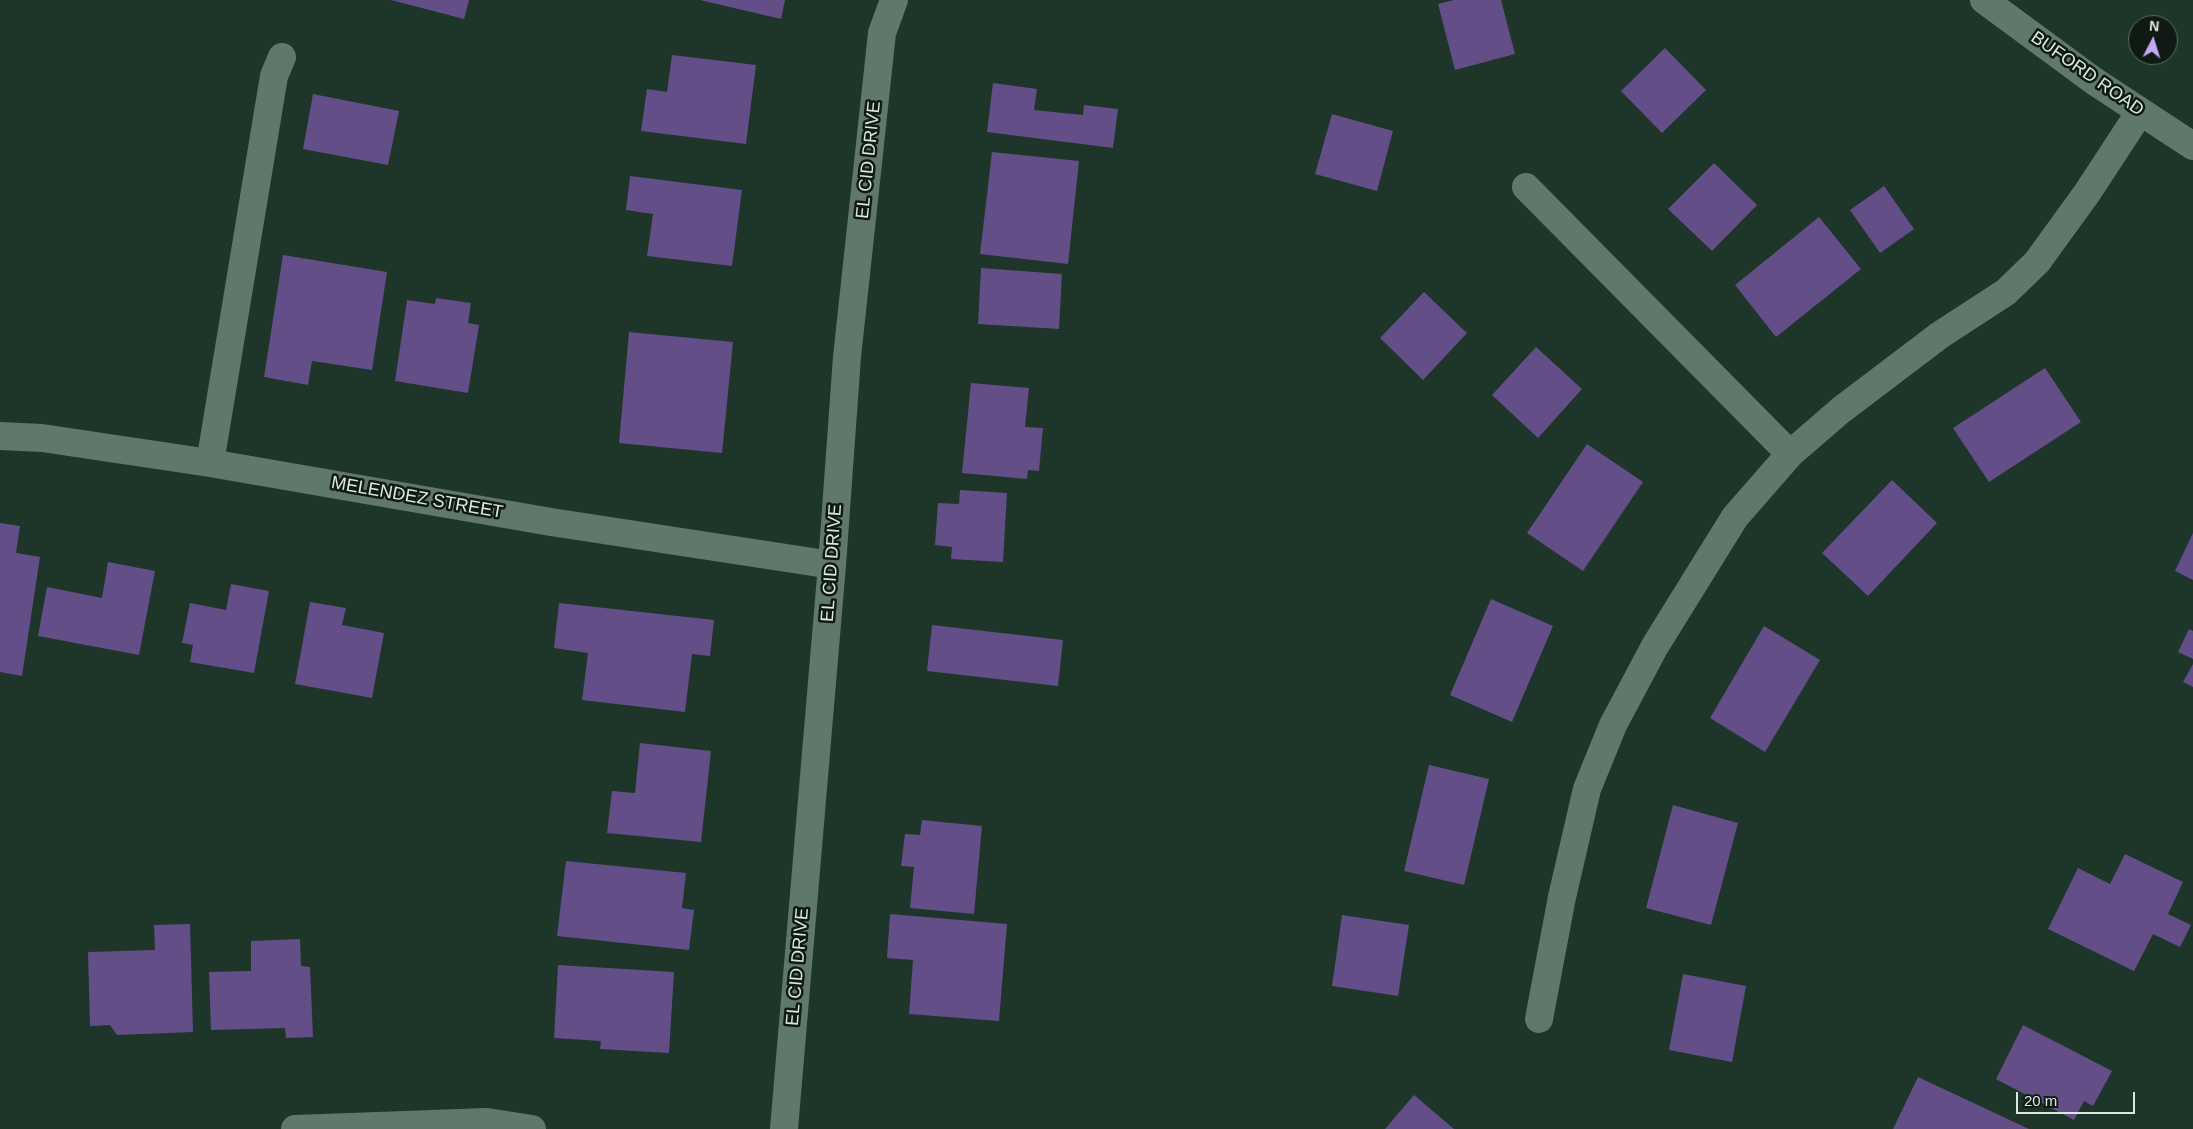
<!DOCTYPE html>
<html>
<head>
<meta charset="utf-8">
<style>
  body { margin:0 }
  #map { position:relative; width:2193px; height:1129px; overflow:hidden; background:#1e3529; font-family:Arial,sans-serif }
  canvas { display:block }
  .north { position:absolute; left:2128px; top:15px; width:50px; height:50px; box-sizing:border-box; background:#101a14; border:1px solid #616c66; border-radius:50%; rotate:5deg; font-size:14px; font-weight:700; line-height:20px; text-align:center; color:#dae8e0 }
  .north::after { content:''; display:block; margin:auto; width:18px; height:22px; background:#c1a8f3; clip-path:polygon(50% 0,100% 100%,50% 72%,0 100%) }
  .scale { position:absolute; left:2016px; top:1092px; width:119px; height:22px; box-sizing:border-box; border:2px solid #dae8e0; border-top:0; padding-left:6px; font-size:15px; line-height:18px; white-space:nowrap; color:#dae8e0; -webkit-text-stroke:4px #101a14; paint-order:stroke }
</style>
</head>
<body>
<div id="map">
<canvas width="2193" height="1129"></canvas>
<div class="north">N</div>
<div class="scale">20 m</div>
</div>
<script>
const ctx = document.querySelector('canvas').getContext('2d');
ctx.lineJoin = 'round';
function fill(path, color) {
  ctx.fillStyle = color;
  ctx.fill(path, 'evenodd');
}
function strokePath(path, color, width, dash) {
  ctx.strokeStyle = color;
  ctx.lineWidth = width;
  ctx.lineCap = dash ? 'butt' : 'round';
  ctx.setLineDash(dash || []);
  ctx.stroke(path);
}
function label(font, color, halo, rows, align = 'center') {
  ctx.font = font + ' Arial,sans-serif';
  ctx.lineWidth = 5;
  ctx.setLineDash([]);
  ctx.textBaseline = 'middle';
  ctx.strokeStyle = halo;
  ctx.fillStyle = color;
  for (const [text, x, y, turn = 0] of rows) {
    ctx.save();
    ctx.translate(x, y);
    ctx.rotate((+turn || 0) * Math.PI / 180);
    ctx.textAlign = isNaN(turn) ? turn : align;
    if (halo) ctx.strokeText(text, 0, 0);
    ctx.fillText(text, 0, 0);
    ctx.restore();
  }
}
const building = new Path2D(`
  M391,0H469L464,19Z
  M700,0H785L781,19Z
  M1454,0H1501L1515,54L1455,70L1438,4Z
  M1665,48L1706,90L1662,133L1621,91Z
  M672,55L756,65L746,144L641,131L647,89L667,92Z
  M993,83L1037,89L1034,110L1083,115L1084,105L1118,109L1113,148L987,132Z
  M313,94L399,111L388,165L303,149Z
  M1332,114L1393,131L1377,191L1315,174Z
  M992,152L1079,161L1068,264L980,254Z
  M1714,163L1757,205L1712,251L1668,209Z
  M630,176L742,190L732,266L647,256L653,214L626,210Z
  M1884,186L1914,229L1880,253L1850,210Z
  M1819,217L1861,269L1776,337L1735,285Z
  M283,255L387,272L372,370L312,361L308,385L264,377Z
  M981,268L1062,274L1059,329L978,324Z
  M1424,292L1467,333L1423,380L1380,338Z
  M436,298L471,303L468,323L479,325L468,393L395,381L407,300L435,304Z
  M629,332L733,342L722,453L619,443Z
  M1536,347L1582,389L1538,438L1492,395Z
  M2045,368L2081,422L1989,482L1953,428Z
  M971,383L1029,388L1025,427L1043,428L1039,471L1028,470L1027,479L962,473Z
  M1587,444L1643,482L1583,571L1527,533Z
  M1892,480L1937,523L1868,596L1822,553Z
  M960,490L1007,493L1003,562L951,559L952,547L935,545L938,503L959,504Z
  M0,523L20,526L16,553L40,557L22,676L0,672Z
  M2193,533V580L2175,571Z
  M108,562L155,571L139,655L38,636L47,587L102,598Z
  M231,584L269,591L254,673L190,662L193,645L182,643L190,603L226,610Z
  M1491,599L1553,626L1512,722L1450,695Z
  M310,602L346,608L342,625L384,633L372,698L295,684Z
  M559,603L714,620L710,656L692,654L685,712L582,700L588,653L554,648Z
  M932,625L1063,640L1058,686L927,671Z
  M1764,626L1820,660L1765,752L1710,718Z
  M2189,629L2193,631V659L2178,652Z
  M2193,664V687L2183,682Z
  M640,743L711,751L701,842L607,833L612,791L635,793Z
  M1429,765L1489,779L1464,885L1404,871Z
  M1673,805L1738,823L1711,925L1646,908Z
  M922,820L982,826L974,914L910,908L914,867L901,866L905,834L920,835Z
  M2125,854L2183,882L2168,914L2191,925L2180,947L2153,934L2134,971L2048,929L2078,868L2110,884Z
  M566,861L686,873L682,908L694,910L689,950L557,936Z
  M890,914L1007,924L999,1021L909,1014L913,960L887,958Z
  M1342,915L1409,925L1398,996L1332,986Z
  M190,924L193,1032L117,1035L110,1025L90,1026L88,952L155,950L154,925Z
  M300,939L301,966L310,967L313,1037L286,1038L285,1028L211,1030L209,972L251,971V941Z
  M558,965L674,972L669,1053L600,1049L601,1041L554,1038Z
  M1683,974L1746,986L1732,1062L1669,1050Z
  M2023,1025L2112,1071L2093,1106L2084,1101L2074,1120L1996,1079Z
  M1918,1077L2029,1129H1893Z
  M1414,1095L1454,1129H1385Z`);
const minor = new Path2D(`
  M1984,0L2094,81L2193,146
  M1526,187L1790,454
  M0,436L42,438L210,463L551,522L832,565
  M210,463L274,76L282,57
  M1539,1019L1562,897L1587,789L1613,725L1655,646L1735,517L1790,454L1841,410L1940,335L2006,292L2037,262L2087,193L2140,112
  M295,1129L487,1122L532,1129
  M784,1129L832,565L847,357L882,33L894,0`);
const streetNames = [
  ["BUFORD ROAD",2087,74,35],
  ["EL CID DRIVE",869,160,-84],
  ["MELENDEZ STREET",417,498,10],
  ["EL CID DRIVE",832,563,-86],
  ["EL CID DRIVE",798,967,-85]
];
fill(building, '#634e88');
strokePath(minor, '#60786a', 28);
label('18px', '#dae8e0', '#101a14', streetNames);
</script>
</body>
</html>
